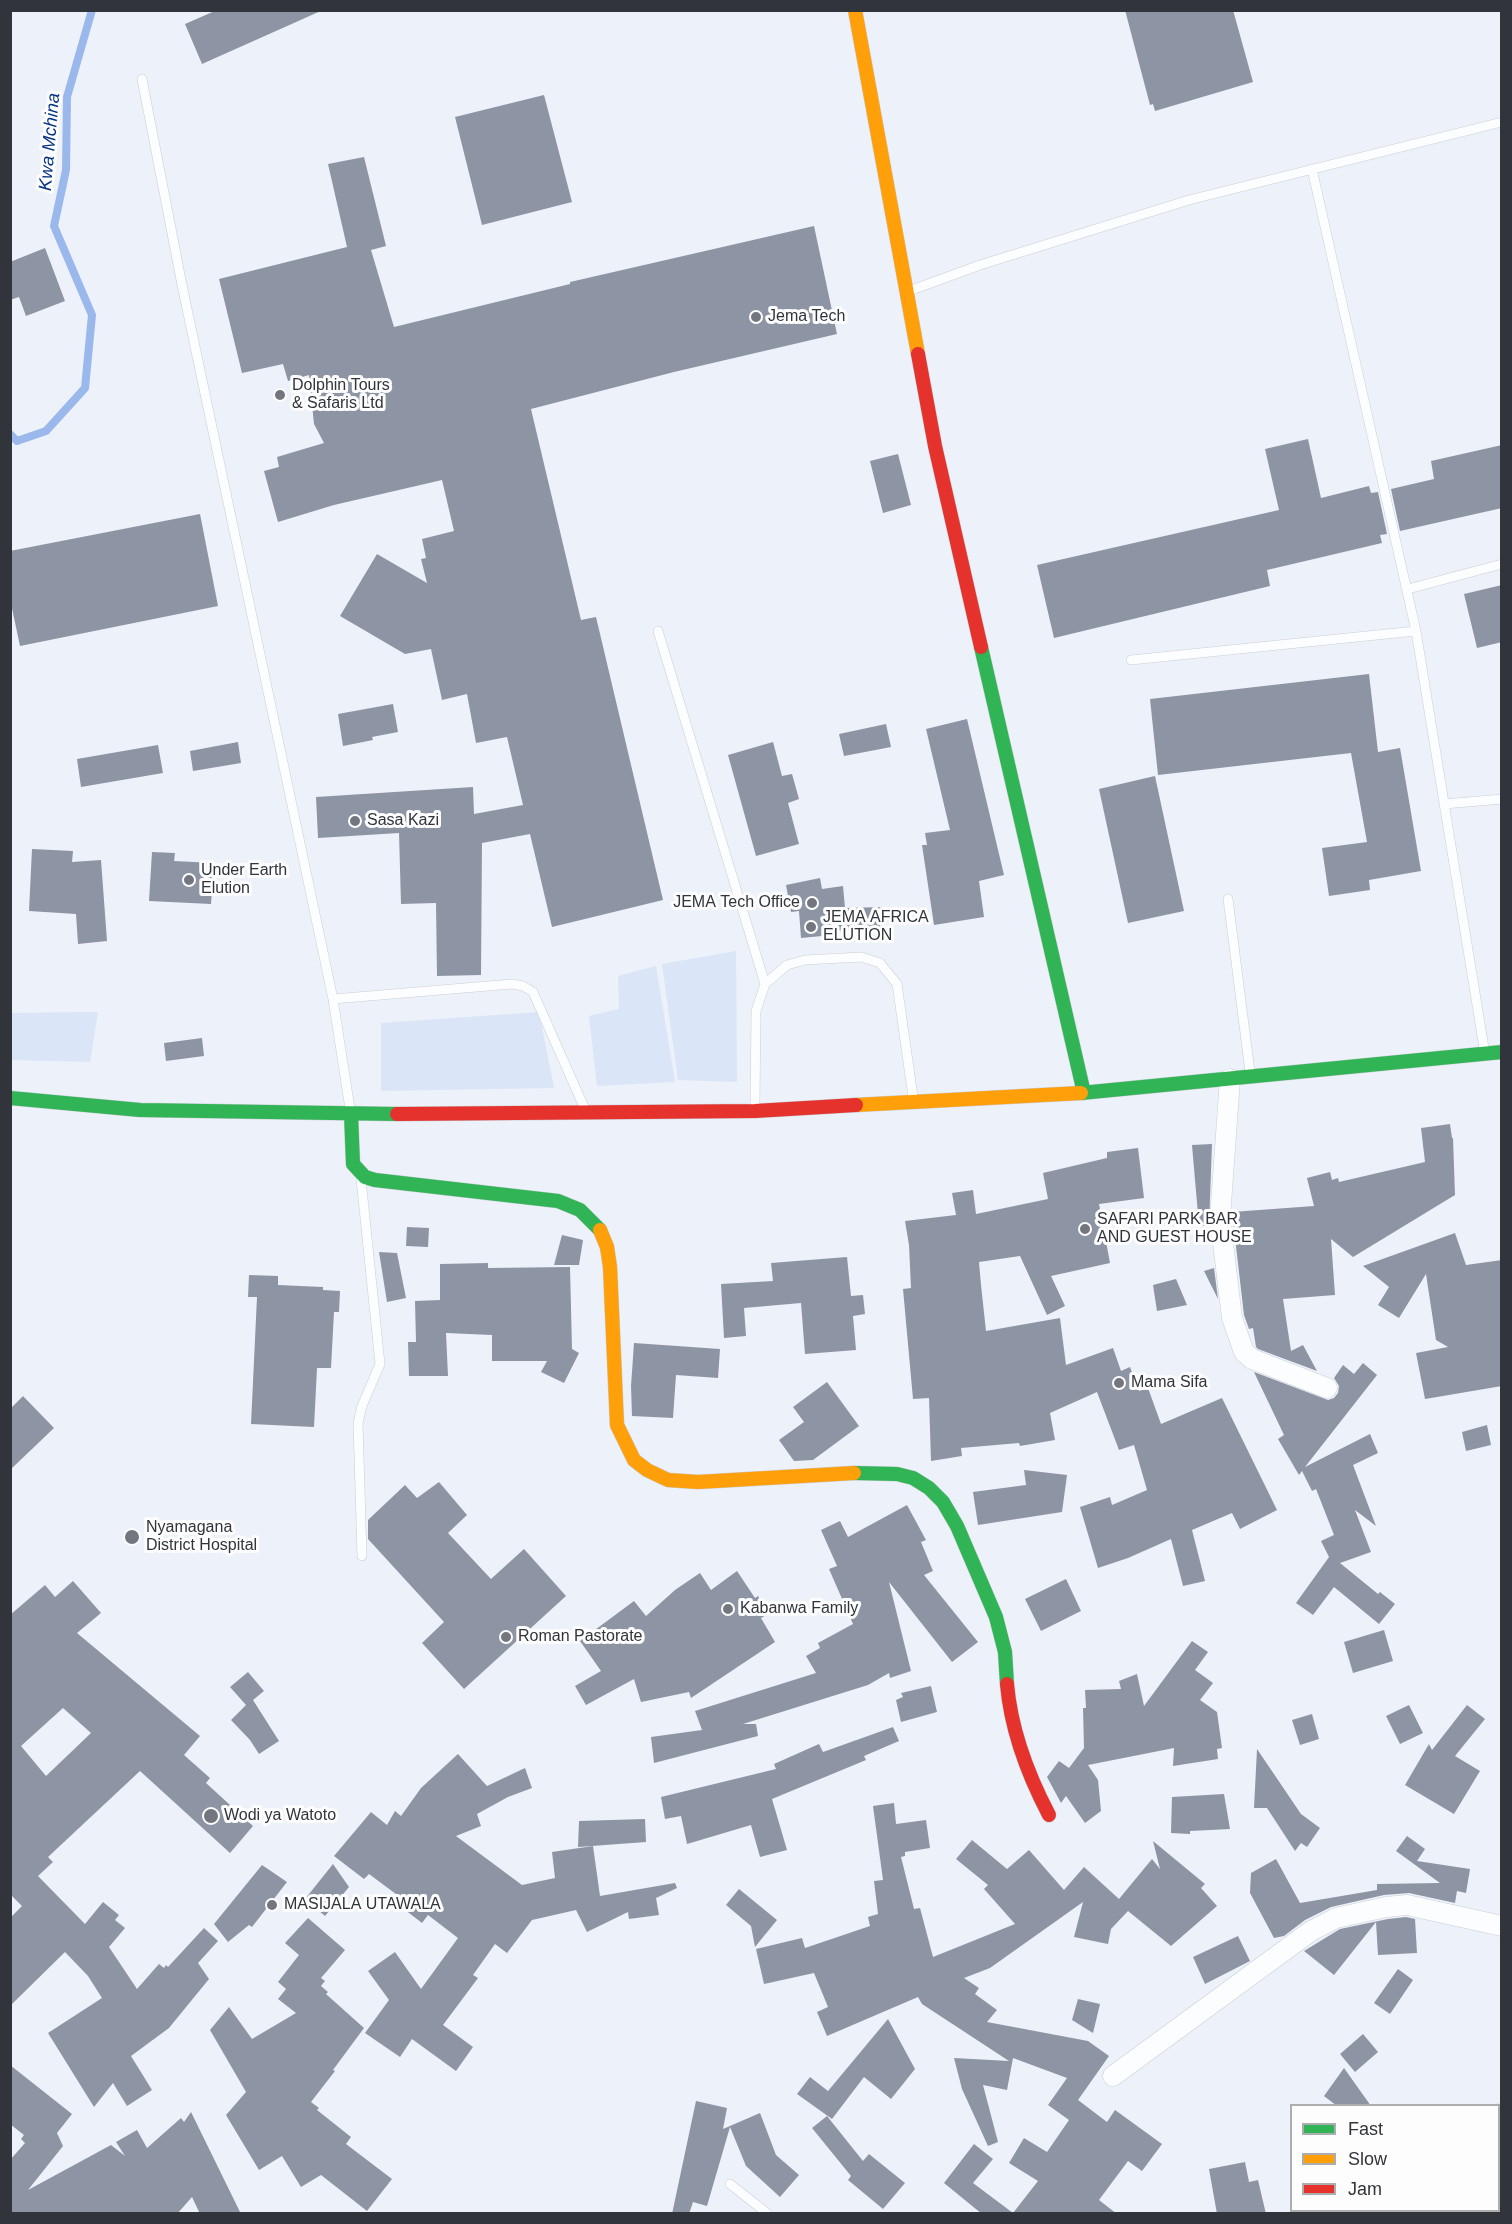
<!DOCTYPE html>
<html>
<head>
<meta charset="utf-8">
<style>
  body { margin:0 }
  #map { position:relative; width:1512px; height:2224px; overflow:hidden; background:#edf1f9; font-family:Arial,sans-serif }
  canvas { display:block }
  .frame { position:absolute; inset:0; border:12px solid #31343b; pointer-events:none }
  .legend { position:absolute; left:1290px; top:2104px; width:210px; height:108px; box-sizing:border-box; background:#fdfdfd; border:2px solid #abadaf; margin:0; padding:8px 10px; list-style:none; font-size:18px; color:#31343b }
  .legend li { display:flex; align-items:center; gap:12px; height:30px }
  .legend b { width:30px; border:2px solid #abadaf }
</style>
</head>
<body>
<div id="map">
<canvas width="1512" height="2224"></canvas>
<div class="frame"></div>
<ul class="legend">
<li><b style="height:8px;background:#30b455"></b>Fast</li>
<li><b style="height:8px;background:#ff9f0a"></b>Slow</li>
<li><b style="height:8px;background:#e5322d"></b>Jam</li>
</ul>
</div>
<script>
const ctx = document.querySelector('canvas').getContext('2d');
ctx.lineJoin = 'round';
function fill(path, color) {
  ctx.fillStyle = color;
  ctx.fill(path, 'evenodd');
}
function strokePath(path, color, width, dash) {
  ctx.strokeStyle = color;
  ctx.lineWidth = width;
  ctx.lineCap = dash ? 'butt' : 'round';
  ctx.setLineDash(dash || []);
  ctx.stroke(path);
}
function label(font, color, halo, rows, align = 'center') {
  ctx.font = font + ' Arial,sans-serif';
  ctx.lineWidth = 6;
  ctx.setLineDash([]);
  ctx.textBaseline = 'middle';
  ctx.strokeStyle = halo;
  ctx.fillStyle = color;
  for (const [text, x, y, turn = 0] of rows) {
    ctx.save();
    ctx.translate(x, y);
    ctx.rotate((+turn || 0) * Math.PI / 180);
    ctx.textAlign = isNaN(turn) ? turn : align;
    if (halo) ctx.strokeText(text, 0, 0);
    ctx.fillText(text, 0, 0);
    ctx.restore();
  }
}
const green = new Path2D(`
  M736,951L737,1082L678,1080L662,964Z
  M656,966L675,1082L597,1086L589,1016L619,1009L618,976Z
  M98,1012L90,1062L11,1060V1013Z
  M539,1012L554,1088L381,1091V1023Z`);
const stream = new Path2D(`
  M10,434L17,441L46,431L85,388L92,315L54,226L66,170L67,97L92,10`);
const building = new Path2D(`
  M217,10H323L202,64L185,24Z
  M1125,10H1233L1253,82L1155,111L1153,104L1150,105Z
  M544,95L572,202L482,225L455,117Z
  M364,157L386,246L371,250L394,327L570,284V282L814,226L837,334L674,372L531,409L581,620L596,617L663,900L552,927L530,834L482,843L481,975L437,976L436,903L401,904L399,833L318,838L316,797L473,787L474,814L523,805L507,737L476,743L467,694L442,700L431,649L405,654L340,616L377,554L427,583L421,559L426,558L422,539L454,531L442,480L334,505L278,522L264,471L279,467L277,457L324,443L314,424L309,375L288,381L283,364L242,373L219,279L347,247L328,164Z
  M45,248L65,301L26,316L19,297L10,300V262Z
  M1308,439L1321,498L1369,486L1371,493L1378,492L1387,534L1380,535L1382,543L1267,570L1270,586L1054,638L1037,565L1279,510L1265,449Z
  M1502,445V508L1400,531L1391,489L1434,479L1431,461Z
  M898,454L911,505L883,513L870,461Z
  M200,514L218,606L20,646L10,599V551Z
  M1502,585V642L1477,648L1464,594Z
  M1369,674L1378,752L1400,748L1421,871L1369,880L1370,890L1329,896L1322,848L1367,842L1351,753L1158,775L1150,699Z
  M393,704L398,732L372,737L373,740L343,746L338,714Z
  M967,719L1004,875L979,881L984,917L934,925L922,845H927L925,833L950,830L926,729Z
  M886,724L891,747L844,756L839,734Z
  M238,742L241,763L193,771L190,751Z
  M773,742L782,776L792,774L799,799L788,803L799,844L756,856L728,755Z
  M158,745L163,773L81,787L77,759Z
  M1155,776L1184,911L1128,923L1099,789Z
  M32,849L73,851L72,862L101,860L107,941L78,944L76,914L29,911Z
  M152,852L175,853L174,861L214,863L211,904L149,901Z
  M820,878L822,889L843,886L845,908L884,907L885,929L822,931V936L801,938L799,911L791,912L786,885Z
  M202,1038L204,1056L166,1061L164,1043Z
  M1450,1124L1452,1138H1453L1455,1195L1353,1257L1331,1239L1335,1295L1283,1299L1291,1351L1303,1345L1317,1371L1258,1349L1256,1347L1253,1328L1249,1329L1244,1315L1232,1212L1314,1206L1307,1178L1330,1172L1332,1180L1338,1178L1339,1182L1425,1162L1421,1128Z
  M1212,1144L1209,1226H1199L1192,1145Z
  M1138,1148L1144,1198L1099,1204L1110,1263L1051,1276L1065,1306L1047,1315L1020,1256L979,1262L981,1285L986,1331L1060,1318L1066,1365L1113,1348L1121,1371L1130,1367L1139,1391L1148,1388L1161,1424L1222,1398L1277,1510L1240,1529L1232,1513L1192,1530L1205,1581L1183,1586L1171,1539L1128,1558L1098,1568L1080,1507L1110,1497L1112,1505L1147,1490L1134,1445L1119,1450L1097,1392L1050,1413L1055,1440L1020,1446L1019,1443L961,1448L962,1456L931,1461L929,1398L913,1399L903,1289L911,1288L909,1245L905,1221L956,1215L952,1193L973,1190L976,1214L1048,1199L1043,1173L1107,1158V1152Z
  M407,1227L429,1228L428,1247L406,1246Z
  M1455,1233L1466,1265L1502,1260V1386L1425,1399L1416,1353L1448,1347L1436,1340L1426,1274L1399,1318L1378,1305L1389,1287L1363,1266Z
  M562,1235L583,1240L579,1265H554Z
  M379,1252L397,1253L406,1298L387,1302Z
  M847,1257L851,1296L863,1295L865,1314L853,1316L856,1350L805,1354L801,1303L744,1308L746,1336L724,1338L721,1284L773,1281L771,1263Z
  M488,1263V1268L570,1267L572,1349L579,1353L564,1383L541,1372L547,1361H492V1335L446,1333L448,1376H409L408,1342H416L415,1301L440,1300V1264Z
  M1214,1268L1218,1299L1204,1271Z
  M249,1275L278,1276V1285L323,1287V1290L340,1291L339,1312H334L331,1368H317L314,1427L251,1424L257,1297H248Z
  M1176,1279L1187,1305L1157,1311L1153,1285Z
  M634,1343L720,1349L718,1378L676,1375L673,1418L632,1416L631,1386Z
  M1363,1363L1377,1375L1305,1467L1370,1434L1378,1453L1353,1465L1376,1526L1355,1510L1371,1552L1340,1563L1378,1594L1380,1592L1395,1604L1379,1624L1334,1587L1313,1615L1296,1603L1329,1557L1321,1541L1334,1535L1316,1489L1312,1491L1302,1471L1299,1475L1278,1439L1284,1435L1254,1372L1328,1400L1334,1398L1338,1393L1339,1386L1334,1378L1343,1365L1354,1374Z
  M827,1382L859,1426L813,1460L794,1461L779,1440L804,1422L793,1407Z
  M23,1396L54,1428L10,1470V1409Z
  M1487,1425L1491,1445L1466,1451L1462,1432Z
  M1024,1470L1067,1475L1062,1512L978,1525L973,1492L1026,1485Z
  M439,1482L467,1515L448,1533L491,1579L524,1549L566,1596L464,1689L422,1643L444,1622L368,1539V1520L405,1485L417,1498Z
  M907,1505L926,1540L921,1542L933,1571L924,1575L978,1642L952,1662L889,1582L911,1671L890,1678L889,1673L868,1685L743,1724H756L758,1736L654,1763L651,1737L702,1730L695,1711L816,1673L806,1656L820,1648L818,1643L853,1624L829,1569L837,1566L821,1530L840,1521L848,1537Z
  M737,1571L755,1598L758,1596L768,1614L761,1618L775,1642L691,1698L689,1692L641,1702L634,1679L586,1705L575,1686L601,1671L580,1641L634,1601L646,1616L675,1590L700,1573L711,1590Z
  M1066,1579L1081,1611L1041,1631L1025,1599Z
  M73,1581L101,1613L77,1633L200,1736L184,1755L210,1778L206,1783L253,1826L230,1853L140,1771L48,1857L53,1862L38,1876L85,1924L103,1902L119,1915L115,1920L125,1928L109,1947L137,1989L159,1964L164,1968L166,1965L168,1967L204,1928L218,1941L198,1963L209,1979L169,2028L131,2056L152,2090L127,2106L113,2083L94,2107L48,2033L102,1998L88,1976L65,1952L10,2006V1918L22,1906L10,1894V1615L45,1585L55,1597ZM63,1708L91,1733L46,1776L21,1746Z
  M1384,1630L1393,1661L1353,1673L1344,1642Z
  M1192,1641L1208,1652L1195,1670L1213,1683L1200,1700L1217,1712L1222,1748L1217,1749L1218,1759L1173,1766L1174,1748L1088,1765L1098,1780L1101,1811L1085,1823L1066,1796L1061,1803L1047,1777L1059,1761L1069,1768L1084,1748L1083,1708H1086L1085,1690L1121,1689L1119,1681L1137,1674L1144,1706Z
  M248,1672L264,1691L253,1700L279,1741L259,1754L250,1740L231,1720L246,1705L230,1687Z
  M931,1686L937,1712L901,1722L896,1700L903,1697L901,1693Z
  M1409,1705L1423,1733L1400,1744L1386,1716Z
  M1467,1705L1485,1719L1455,1756L1480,1771L1454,1814L1405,1785L1429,1744L1432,1750Z
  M1312,1714L1319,1739L1300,1745L1292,1720Z
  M893,1727L899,1741L864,1756L866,1760L772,1799L787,1850L760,1857L751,1825L687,1844L681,1816L665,1819L661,1797L776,1769L774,1764L819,1744L823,1752Z
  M1257,1749L1301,1814L1320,1828L1307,1847L1301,1843L1295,1851L1267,1808H1254Z
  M458,1754L487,1786L525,1768L532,1788L508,1797L477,1814L481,1826L456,1836L522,1885L555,1878L552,1852L593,1846L600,1896L675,1883L677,1888L656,1898L659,1915L629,1919L628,1912L587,1932L576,1910L532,1920L507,1953L495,1944L473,1975L478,1978L443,2025L473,2047L456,2071L412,2039L400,2057L365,2033L389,2000L368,1971L395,1952L421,1989L458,1938L428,1915L422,1923L404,1909L408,1903L369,1874L364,1879L334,1856L371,1812L387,1825L395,1811L401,1816L421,1788Z
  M1224,1794L1230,1829L1190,1831V1834L1171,1833L1172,1797Z
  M894,1803L896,1824L926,1820L930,1848L905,1852V1856L901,1857L914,1909L920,1908L933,1957L1015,1924L984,1889L988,1885L956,1859L972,1840L1007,1869L1029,1850L1064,1890L1084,1867L1119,1899L1152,1859L1160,1869L1153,1841L1205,1884L1201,1888L1217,1906L1171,1946L1128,1911L1111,1929L1108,1944L1074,1937L1083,1902L990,1968L964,1978L979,1988L975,1994L997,2010L987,2022L1088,2041L1109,2056L1078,2100L1107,2122L1115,2110L1162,2144L1142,2171L1128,2161L1099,2200L1117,2214H982L944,2183L974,2144L993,2159L973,2183L1013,2213L1038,2181L1009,2163L1024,2138L1047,2152L1069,2120L1048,2105L1067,2078L1013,2058L1007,2090L983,2085L998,2142L988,2146L962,2089L954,2058L1009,2061L922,2004L918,1997L827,2036L817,2012L828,2007L814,1973L764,1984L756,1949L802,1938L805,1948L870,1926L868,1917L878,1914L874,1881L883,1880L873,1806Z
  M645,1819L646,1842L578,1847L579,1821Z
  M1407,1836L1425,1849L1417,1861L1470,1869L1466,1893L1457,1891L1455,1903L1409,1893L1384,1895L1331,1907L1305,1920L1284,1936L1274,1938L1250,1893L1251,1873L1276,1859L1300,1903L1377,1890V1884L1440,1883L1396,1851Z
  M333,1864L349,1887L325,1916L305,1899Z
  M262,1865L287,1882L252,1927L249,1925L228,1942L214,1924Z
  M739,1889L777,1920L755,1947L751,1926L726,1905Z
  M1406,1917L1415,1919L1417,1953L1378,1955L1376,1922L1334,1975L1304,1951L1340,1929L1388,1919Z
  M308,1918L345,1950L321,1978L325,1981L321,1986L328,1992L326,1994L364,2028L333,2070L335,2071L311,2102L319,2108L317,2110L351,2137L346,2144L392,2179L367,2211L321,2175L301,2187L282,2156L259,2170L226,2115L246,2092L210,2030L229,2007L252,2039L296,2013L278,1999L286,1989L278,1982L299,1955L285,1943Z
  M1238,1936L1250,1961L1205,1984L1193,1957Z
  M1398,1969L1413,1980L1390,2014L1374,2003Z
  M1078,1999L1100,2004L1093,2033L1072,2020Z
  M888,2019L915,2069L891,2099L864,2077L832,2119L797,2094L810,2077L828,2091Z
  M1363,2034L1378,2052L1355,2072L1340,2054Z
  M10,2065L72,2114L57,2133L63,2146L28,2190L111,2145L125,2156L116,2142L137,2130L147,2148L181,2118L184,2122L191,2112L241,2214H200L192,2197L177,2214H10V2160L25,2143L21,2139L24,2135L10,2124Z
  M1344,2068L1371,2106H1337L1324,2096Z
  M696,2101L727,2108L723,2129L760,2113L776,2155L799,2175L780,2197L746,2166L730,2127L707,2206L693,2202L689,2214H672Z
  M827,2116L863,2161L869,2154L905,2183L883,2209L848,2180L851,2176L812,2128Z
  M1245,2162L1249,2182L1258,2180L1266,2214H1217L1209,2169Z`);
const lane = new Path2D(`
  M142,79L182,285L333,999L350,1109
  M1312,169L1416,631
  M909,291L980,265L1189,200L1502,122
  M1408,589L1502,564
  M658,631L765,984
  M1131,660L1416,631L1484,1048
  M1444,804L1502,799
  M1228,899L1250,1072
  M333,999L512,984L523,986L533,992L584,1107
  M755,1106L756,1011L765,984L787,965L805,960L861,957L880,963L897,984L913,1097
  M361,1179L380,1364L362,1406L358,1423L362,1556
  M730,2184L768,2214`);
const street = new Path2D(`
  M1230,1079L1220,1218L1232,1318L1244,1352L1252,1359L1327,1388
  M1113,2076L1311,1931L1336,1918L1386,1907L1407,1905L1502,1926
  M1498,2116L1502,2113
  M1426,2214L1428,2210`);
const fast = new Path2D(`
  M981,647L1084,1093
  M1081,1093L1502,1052
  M10,1098L140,1110L397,1114
  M351,1114L353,1164L365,1177L375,1180L558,1201L580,1210L600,1230
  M854,1473L897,1474L913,1478L929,1488L943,1502L957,1526L996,1617L1005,1652L1007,1684`);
const slow = new Path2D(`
  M855,10L918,354
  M856,1105L1081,1093
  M600,1230L607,1247L610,1267L617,1425L634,1460L647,1470L668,1480L698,1482L854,1473`);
const jam = new Path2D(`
  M918,354L935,446L981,647
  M397,1114L755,1111L856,1105
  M1007,1684C1011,1731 1027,1773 1049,1815`);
const markers = [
  [756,317,6,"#73767e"],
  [280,395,6,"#73767e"],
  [355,821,6,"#73767e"],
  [189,880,6,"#73767e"],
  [812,903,6,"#73767e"],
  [811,927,6,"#73767e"],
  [1085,1229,6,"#73767e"],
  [1119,1383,6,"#73767e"],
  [132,1537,8,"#73767e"],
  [728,1609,6,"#73767e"],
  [506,1637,6,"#73767e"],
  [211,1816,8,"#73767e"],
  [272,1905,6,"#73767e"]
];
const poiNames = [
  ["Jema Tech",768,317],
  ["Dolphin Tours",292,386],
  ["& Safaris Ltd",292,404],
  ["Sasa Kazi",367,821],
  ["Under Earth",201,871],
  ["Elution",201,889],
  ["JEMA Tech Office",800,903,"right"],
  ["JEMA AFRICA",823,918],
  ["ELUTION",823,936],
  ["SAFARI PARK BAR",1097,1220],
  ["AND GUEST HOUSE",1097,1238],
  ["Mama Sifa",1131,1383],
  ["Nyamagana",146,1528],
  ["District Hospital",146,1546],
  ["Kabanwa Family",740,1609],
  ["Roman Pastorate",518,1637],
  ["Wodi ya Watoto",224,1816],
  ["MASIJALA UTAWALA",284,1905]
];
const waterNames = [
  ["Kwa Mchina",50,142,-85]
];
fill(green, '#dae5f7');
strokePath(stream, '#9bb8ec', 8);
fill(building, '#8d95a4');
strokePath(lane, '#caced5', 10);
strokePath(street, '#caced5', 21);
strokePath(fast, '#caced5', 15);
strokePath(slow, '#caced5', 15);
strokePath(jam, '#caced5', 15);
strokePath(lane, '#fcfdfe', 9);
strokePath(street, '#fcfdfe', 20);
strokePath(fast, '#30b455', 14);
strokePath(slow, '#ff9f0a', 14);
strokePath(jam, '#e5322d', 14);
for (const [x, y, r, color] of markers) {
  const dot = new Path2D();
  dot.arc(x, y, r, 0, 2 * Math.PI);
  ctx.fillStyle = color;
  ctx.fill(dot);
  strokePath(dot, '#fdfdfd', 2);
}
label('16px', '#31343b', '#fdfdfd', poiNames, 'left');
label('italic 18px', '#063484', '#fdfdfd', waterNames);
</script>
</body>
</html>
